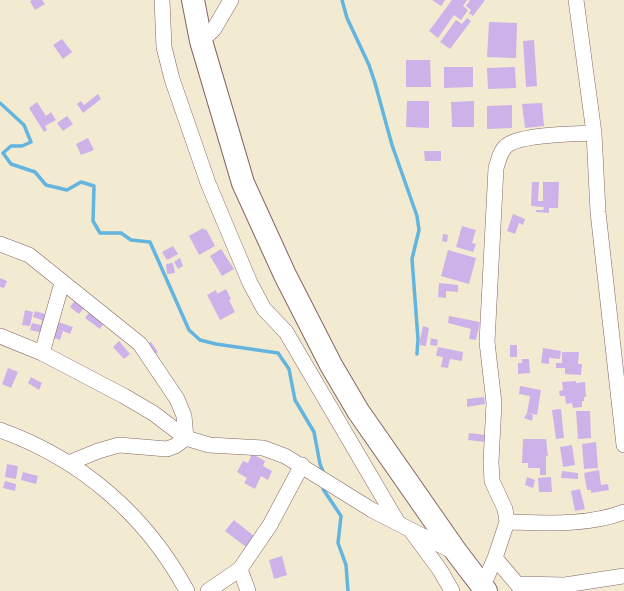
<!DOCTYPE html>
<html>
<head>
<meta charset="utf-8">
<style>
  body { margin:0 }
  canvas { display:block; background:#f2ebd1 }
</style>
</head>
<body>
<canvas width="624" height="591"></canvas>
<script>
const ctx = document.querySelector('canvas').getContext('2d');
ctx.lineJoin = 'round';
function strokePath(path, color, width, dash) {
  ctx.strokeStyle = color;
  ctx.lineWidth = width;
  ctx.lineCap = dash ? 'butt' : 'round';
  ctx.setLineDash(dash || []);
  ctx.stroke(path);
}
function fill(path, color) {
  ctx.fillStyle = color;
  ctx.fill(path, 'evenodd');
}
const stream = new Path2D(`
  M342,0L347,18L369,65L375,83L392,145L417,216L419,230L412,259L418,339L417,354
  M0,103L24,125L31,142L22,146H11L3,153L11,164L35,172L46,185L67,190L81,182L94,186L93,221L100,233H121L131,240L150,242L189,330L200,340L216,344L278,353L289,369L295,400L314,432L320,464L324,474
  M326,486L323,489L341,516L338,543L346,565L348,591`);
const building = new Path2D(`
  M32,0H42L45,4L35,10L30,1Z
  M432,0H445L441,6Z
  M452,0H467L463,6L468,10L461,20L454,15L438,38L429,31Z
  M470,0H485L473,16L469,13L471,10L466,6Z
  M467,18L471,21L450,49L440,42L456,20L462,24Z
  M489,22L517,23L516,58L487,57Z
  M62,39L72,52L63,59L53,45Z
  M534,40L537,86L526,87L523,41Z
  M406,60H430L431,87H406Z
  M444,67H473V87L444,88Z
  M515,67L516,88L488,89L487,68Z
  M98,94L101,99L83,113L77,104L81,101L84,105Z
  M407,101H429V128L406,127Z
  M474,101V127H452L451,102Z
  M37,102L46,116L51,112L56,120L45,126L47,130L44,132L29,108Z
  M542,103L544,126L525,128L522,104Z
  M512,105V128L487,129V106Z
  M67,116L73,124L63,131L57,123Z
  M88,138L94,150L81,155L76,144Z
  M424,151H441V161H425Z
  M532,182H539L538,201H543V182H559L558,208H549V213L536,212V210H543L544,207L531,206Z
  M513,214L525,219L523,225L519,223L515,234L507,231Z
  M462,226L476,230L472,243L476,244L473,252L456,247Z
  M203,228L204,230L206,229L215,246L199,255L189,236Z
  M443,234L448,235L447,242L442,241Z
  M173,246L178,254L167,260L162,252Z
  M221,249L234,269L222,276L210,256Z
  M448,250L476,258L469,284L441,276Z
  M180,258L183,266L178,269L174,262Z
  M173,263L175,273L167,274L166,264Z
  M0,278L7,281L4,288L0,287Z
  M439,283L458,285V292L446,291V298L438,297Z
  M226,289L231,299L229,300L235,312L220,320L207,295L216,290L217,294Z
  M75,300L85,307L79,314L70,307Z
  M92,309L106,320L100,329L85,318Z
  M25,310L33,312L30,326L22,325Z
  M35,311L48,315L43,333L30,330L32,323L41,325L42,320L33,317Z
  M449,316L480,322L476,340L469,339L471,329L448,323Z
  M55,321L73,327L70,334L63,331L60,340L54,338L53,342Z
  M423,326L429,328L426,346L419,345Z
  M431,338L438,340L437,346L430,345Z
  M119,341L130,354L124,359L113,347Z
  M151,342L158,352L153,355L146,345Z
  M510,345H517V357H510Z
  M438,347L463,352L462,361L450,359L448,368L441,367L443,357L436,356Z
  M543,348L561,351L560,359L549,358V364L541,363Z
  M562,352H579L578,364H582L581,375L565,374V368H556V363H562Z
  M522,359H529L530,373L518,374V363H522Z
  M8,368L18,372L11,388L2,384Z
  M31,377L42,383L39,390L28,383Z
  M576,381V383L585,382L586,397H584V401H582V407L573,408L572,403L566,404L565,396H560L559,391L563,390L562,382Z
  M520,386L541,390L537,415L529,413L533,415L532,421L524,418L527,413L530,396L519,394Z
  M484,397L485,404L467,407V399Z
  M561,409L564,438L556,439L552,410Z
  M576,411H590L591,438L578,439Z
  M469,433L486,435L485,442L468,440Z
  M523,439H546L548,456H546V475H540V468H528V463H522Z
  M596,442L598,468L584,469L582,444Z
  M572,445L575,465L563,467L560,447Z
  M252,454L265,461L263,466L272,471L268,480L261,476L255,489L244,483L247,478L237,472L243,461L248,463Z
  M7,464L18,466L16,479L5,477Z
  M599,470L601,485L608,484L609,490L591,493V490H587L584,473Z
  M562,471L578,473V479L561,478Z
  M23,472L38,476L36,484L21,480Z
  M527,477L535,480L533,488L525,485Z
  M551,477L552,492H539L538,478Z
  M5,481L16,484L15,491L3,488Z
  M580,489L585,509L575,511L571,491Z
  M234,520L254,536L246,547L225,531Z
  M282,556L287,575L274,579L269,560Z`);
const minor = new Path2D(`
  M162,0L164,47L172,79L208,183L250,283L264,309L286,332L398,523
  M576,0L594,133L598,212L624,445
  M201,41L214,29L231,0
  M0,244L29,255L140,344L177,399L184,416L186,438L175,446L167,449L119,445L98,451L69,463
  M0,336L42,353L124,396L153,413L186,438L209,445L263,448L285,456L372,510L454,552
  M42,353L62,283
  M0,430C81,459 146,515 187,591
  M507,522C546,523 587,526 624,512
  M412,532L440,570L452,591
  M495,558L523,591
  M240,569L248,591
  M518,584L565,585L624,576
  M483,586L495,558L507,522L505,509L492,481L491,462L494,403L487,342L496,168C499,160 500,149 509,144C525,134 574,134 594,133
  M208,591L240,569L270,525L302,465`);
const highway = new Path2D(`
  M193,0L201,41L243,183L285,275L331,365L358,411L457,553L486,591`);
strokePath(stream, '#63b4de', 3.5);
fill(building, '#cdb2ea');
strokePath(minor, '#856665', 16);
strokePath(highway, '#856665', 24);
strokePath(minor, '#fff', 15);
strokePath(highway, '#fff', 22);
</script>
</body>
</html>
